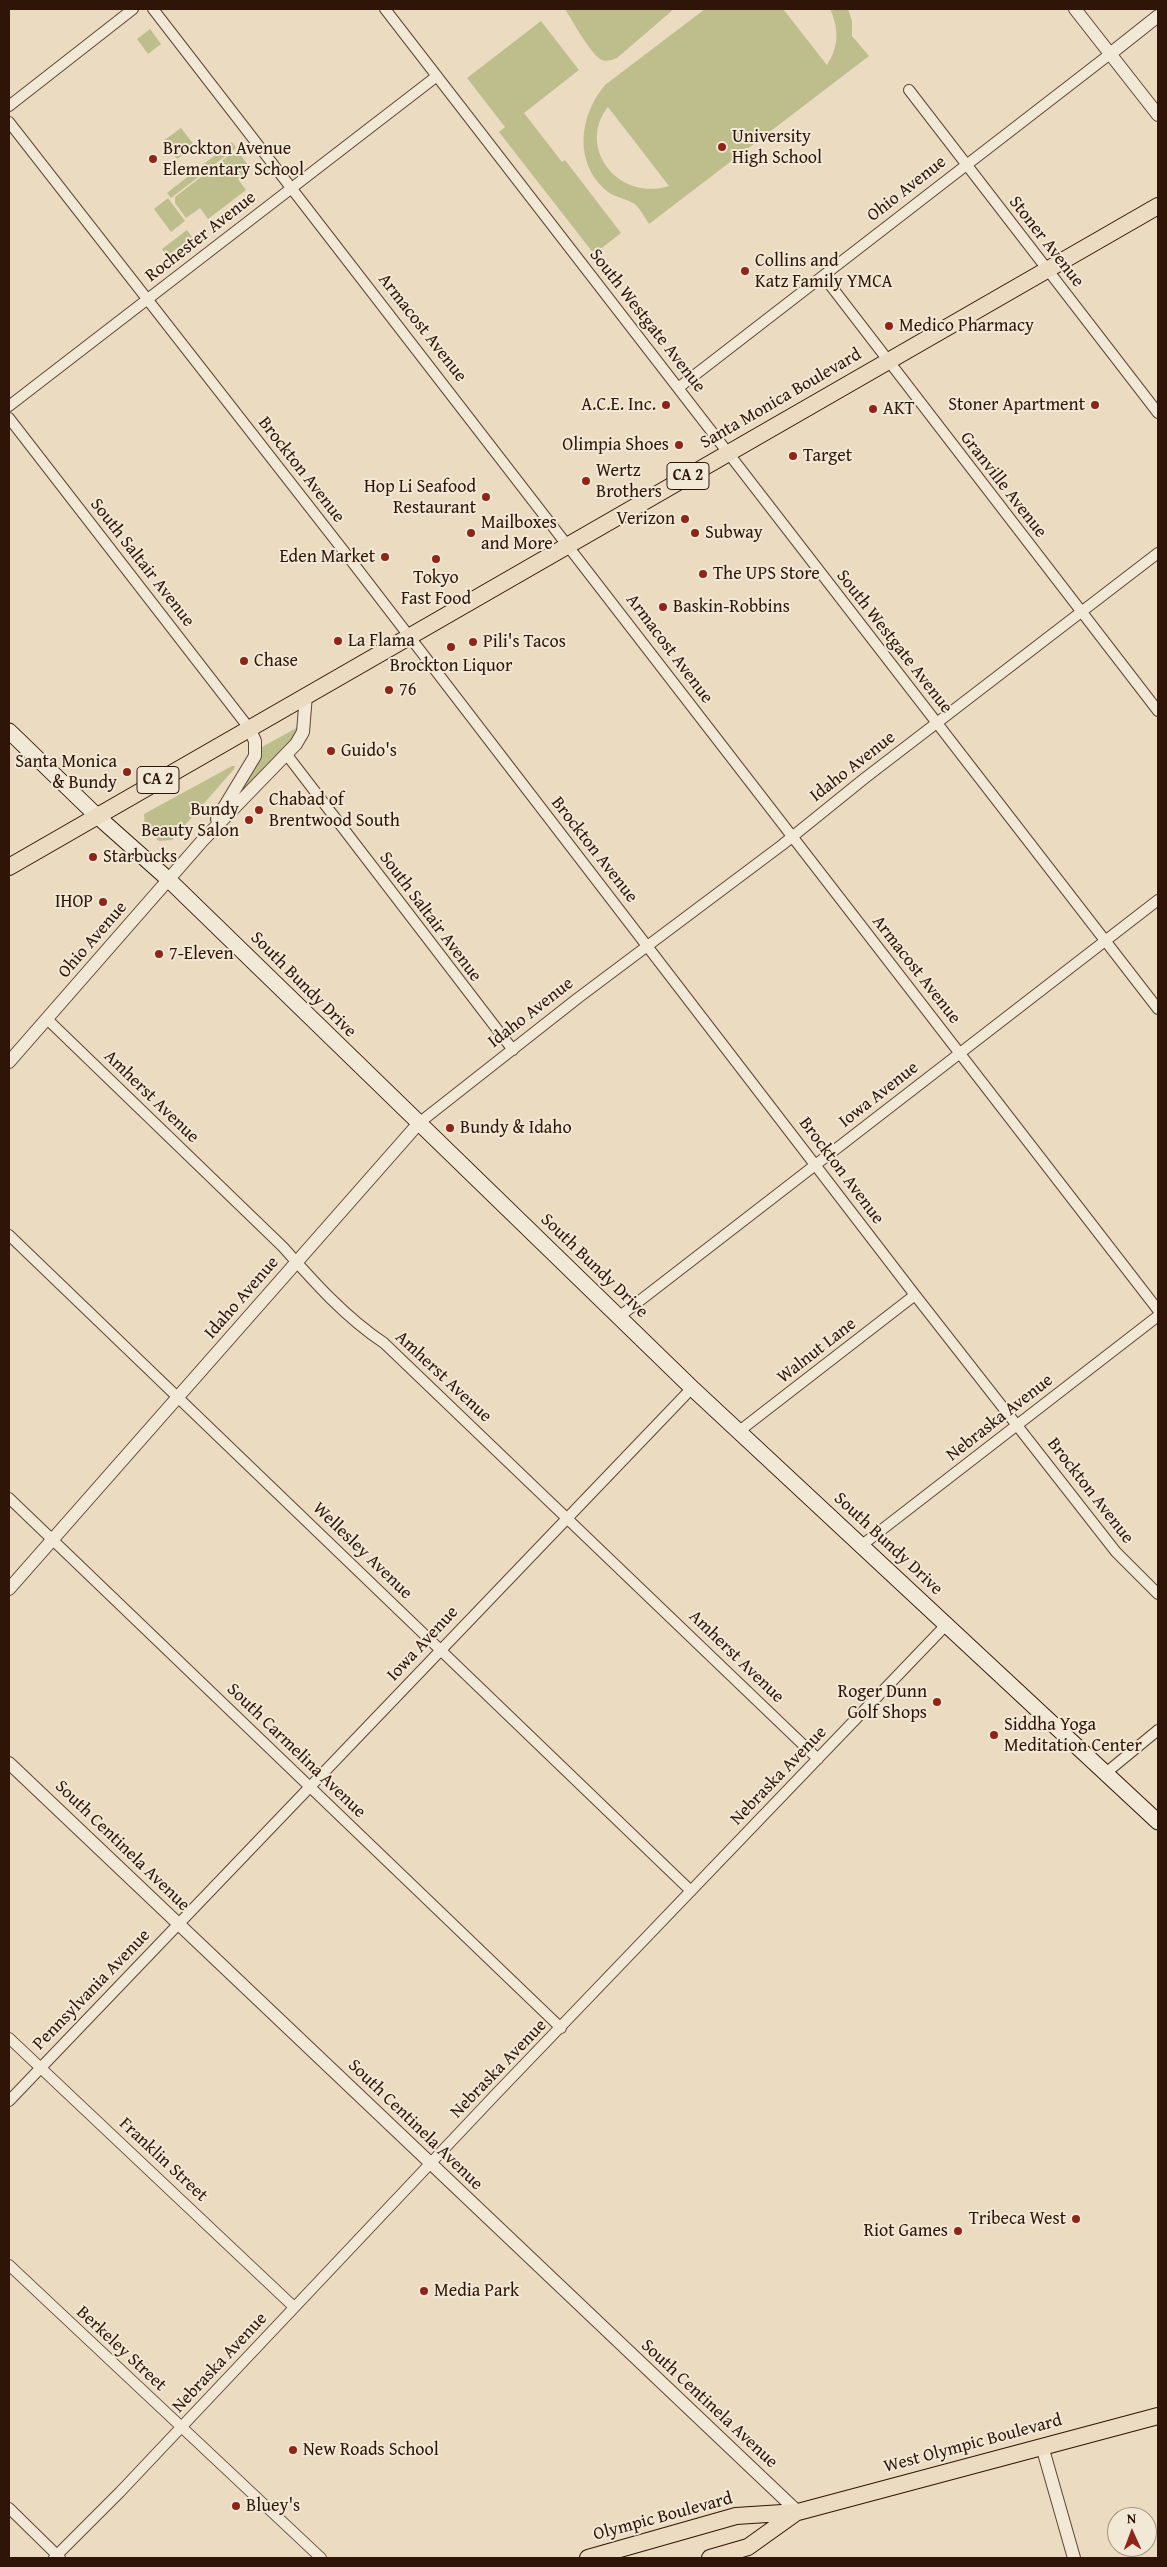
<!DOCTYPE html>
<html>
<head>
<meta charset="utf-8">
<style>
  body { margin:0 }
  #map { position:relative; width:1167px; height:2567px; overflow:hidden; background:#ebdbc0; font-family:"Gentium Book Plus",serif }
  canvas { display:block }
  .frame { position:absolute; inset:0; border:10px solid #2f1507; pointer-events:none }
  .north { position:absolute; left:1107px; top:2507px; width:50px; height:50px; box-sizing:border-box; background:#f2e8d6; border:1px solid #a49483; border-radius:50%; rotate:358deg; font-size:14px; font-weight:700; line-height:20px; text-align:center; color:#2f1507 }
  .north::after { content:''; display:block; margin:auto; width:18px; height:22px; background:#8f2418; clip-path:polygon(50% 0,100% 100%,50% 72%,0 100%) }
</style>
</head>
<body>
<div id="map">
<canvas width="1167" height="2567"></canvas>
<div class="frame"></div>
<div class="north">N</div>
</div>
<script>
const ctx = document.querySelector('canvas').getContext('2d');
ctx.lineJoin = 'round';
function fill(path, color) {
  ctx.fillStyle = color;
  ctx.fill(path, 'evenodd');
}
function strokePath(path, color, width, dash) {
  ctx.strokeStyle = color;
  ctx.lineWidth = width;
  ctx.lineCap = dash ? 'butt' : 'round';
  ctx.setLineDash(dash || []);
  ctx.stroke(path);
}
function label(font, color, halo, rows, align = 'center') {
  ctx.font = font + ' "Gentium Book Plus",serif';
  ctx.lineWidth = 4;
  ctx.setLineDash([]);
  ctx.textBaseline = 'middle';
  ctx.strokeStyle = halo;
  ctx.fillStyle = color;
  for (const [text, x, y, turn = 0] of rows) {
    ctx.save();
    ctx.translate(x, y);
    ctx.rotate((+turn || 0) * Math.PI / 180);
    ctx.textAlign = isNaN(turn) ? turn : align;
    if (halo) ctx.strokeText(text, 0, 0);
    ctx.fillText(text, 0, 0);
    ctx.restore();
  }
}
const green = new Path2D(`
  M565,9H674L617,58C612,60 607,62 602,60C591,55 572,20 565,9Z
  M705,9H783L827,65C839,47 839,28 830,9H848L852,21V36L869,56L649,224C645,218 639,206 633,203C627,199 618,198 611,194C573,167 578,117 605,85ZM608,107L669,186C618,202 576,147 608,107Z
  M541,21L579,70L524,113L562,162L565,160L621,233L594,254L499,132L505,127L467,78Z
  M150,29L161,44L148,54L137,39Z
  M181,128L195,146L177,159L163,141Z
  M232,142L236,148L171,198L167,193Z
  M232,153H239L251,169L238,179L246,190L208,219L200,208L186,218L175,203V197Z
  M168,198L185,221L171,232L154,209Z
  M187,230L192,237L167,256L162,249Z
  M300,726L295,737L237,798L262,747Z
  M232,766H235L234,769L172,840L159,841L145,828L144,814Z`);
const minor = new Path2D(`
  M153,9L1158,1310
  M385,9L1158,1009
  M909,90L1158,413
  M9,106L133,9
  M9,122L343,550L915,1295L1116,1552L1158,1594
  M824,277L1158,711
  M678,388L1110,54
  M9,406L437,76
  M9,418L249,728
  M287,755L513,1050
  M47,1019L283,1247C314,1282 345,1317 384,1343L818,1759
  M419,1123L578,998L782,845L865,778L1158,553
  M9,1235L691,1891
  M620,1316L1158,900
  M738,1432L915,1295
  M9,1498L561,2028
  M862,1545L1158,1316
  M1107,1772L1158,1730
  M9,2038L294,2307
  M9,2101L692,1388
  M9,2265L321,2558
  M9,2508L60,2558
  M54,2558L120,2492L495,2095L947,1624`);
const tertiary = new Path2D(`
  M1075,9L1158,115
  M1110,54L1158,16
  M217,819L255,756V741L249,728
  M9,1062L203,840L296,744L303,732L306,695
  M9,1589L419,1123
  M9,1763L798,2512
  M1042,2446L1074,2558`);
const secondary = new Path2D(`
  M9,731L97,816L169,880L692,1388L1158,1822`);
const primary = new Path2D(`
  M9,867L1158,206
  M588,2558L736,2516L798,2512L1158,2416
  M710,2558L748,2547L797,2512`);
const markers = [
  [722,147,5,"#8f2418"],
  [153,159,5,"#8f2418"],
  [745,271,5,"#8f2418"],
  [889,326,5,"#8f2418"],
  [666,405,5,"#8f2418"],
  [1095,405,5,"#8f2418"],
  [873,409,5,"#8f2418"],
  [679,445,5,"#8f2418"],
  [793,456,5,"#8f2418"],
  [586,481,5,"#8f2418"],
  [486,497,5,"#8f2418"],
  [685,519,5,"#8f2418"],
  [471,533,5,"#8f2418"],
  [695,533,5,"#8f2418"],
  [385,557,5,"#8f2418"],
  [436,559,5,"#8f2418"],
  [703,574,5,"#8f2418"],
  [663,607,5,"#8f2418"],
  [338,641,5,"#8f2418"],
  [473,642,5,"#8f2418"],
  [451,647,5,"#8f2418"],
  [244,661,5,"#8f2418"],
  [389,690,5,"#8f2418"],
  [331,751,5,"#8f2418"],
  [127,772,5,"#8f2418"],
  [259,810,5,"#8f2418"],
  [249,820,5,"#8f2418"],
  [93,857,5,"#8f2418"],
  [103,902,5,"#8f2418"],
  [159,954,5,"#8f2418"],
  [450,1128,5,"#8f2418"],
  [937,1702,5,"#8f2418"],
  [994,1735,5,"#8f2418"],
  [1076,2219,5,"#8f2418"],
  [958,2231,5,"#8f2418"],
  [424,2291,5,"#8f2418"],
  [293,2450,5,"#8f2418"],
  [236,2506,5,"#8f2418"]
];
const shields = [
  [688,476,42],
  [158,780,42]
];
const shieldNames = [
  ["CA 2",688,476],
  ["CA 2",158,780]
];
const poiNames = [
  ["University",732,137],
  ["High School",732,158],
  ["Brockton Avenue",163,149],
  ["Elementary School",163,170],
  ["Collins and",755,261],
  ["Katz Family YMCA",755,282],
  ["Medico Pharmacy",899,326],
  ["A.C.E. Inc.",656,405,"right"],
  ["Stoner Apartment",1085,405,"right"],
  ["AKT",883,409],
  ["Olimpia Shoes",669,445,"right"],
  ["Target",803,456],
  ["Wertz",596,471],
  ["Brothers",596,492],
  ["Hop Li Seafood",476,487,"right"],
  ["Restaurant",476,508,"right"],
  ["Verizon",675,519,"right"],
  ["Mailboxes",481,523],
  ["and More",481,544],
  ["Subway",705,533],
  ["Eden Market",375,557,"right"],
  ["The UPS Store",713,574],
  ["Tokyo",436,578,"center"],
  ["Fast Food",436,599,"center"],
  ["Baskin-Robbins",673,607],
  ["La Flama",348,641],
  ["Pili's Tacos",483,642],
  ["Chase",254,661],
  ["Brockton Liquor",451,666,"center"],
  ["76",399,690],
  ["Guido's",341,751],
  ["Santa Monica",117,762,"right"],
  ["& Bundy",117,783,"right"],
  ["Chabad of",269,800],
  ["Brentwood South",269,821],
  ["Bundy",239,810,"right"],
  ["Beauty Salon",239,831,"right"],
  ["Starbucks",103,857],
  ["IHOP",93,902,"right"],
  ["7-Eleven",169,954],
  ["Bundy & Idaho",460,1128],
  ["Roger Dunn",927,1692,"right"],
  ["Golf Shops",927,1713,"right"],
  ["Siddha Yoga",1004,1725],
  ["Meditation Center",1004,1746],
  ["Tribeca West",1066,2219,"right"],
  ["Riot Games",948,2231,"right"],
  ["Media Park",434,2291],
  ["New Roads School",303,2450],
  ["Bluey's",246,2506]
];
const streetNames = [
  ["Ohio Avenue",907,189,-38],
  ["Rochester Avenue",201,237,-38],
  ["Stoner Avenue",1046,242,52],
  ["South Westgate Avenue",647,321,52],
  ["Armacost Avenue",422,328,52],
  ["Santa Monica Boulevard",781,399,-30],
  ["Brockton Avenue",301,470,52],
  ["Granville Avenue",1003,485,52],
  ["South Saltair Avenue",142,563,52],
  ["South Westgate Avenue",894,642,52],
  ["Armacost Avenue",669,649,53],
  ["Idaho Avenue",853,767,-38],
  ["Brockton Avenue",594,850,52],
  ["South Saltair Avenue",430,917,53],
  ["Ohio Avenue",93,940,-49],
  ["Armacost Avenue",916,970,52],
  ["South Bundy Drive",303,985,45],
  ["Idaho Avenue",531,1013,-38],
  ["Iowa Avenue",879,1095,-38],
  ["Amherst Avenue",151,1097,44],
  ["Brockton Avenue",841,1171,53],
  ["South Bundy Drive",594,1266,44],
  ["Idaho Avenue",242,1298,-49],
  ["Walnut Lane",817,1351,-38],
  ["Amherst Avenue",443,1377,43],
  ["Nebraska Avenue",1000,1418,-38],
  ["Brockton Avenue",1090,1491,52],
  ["South Bundy Drive",888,1544,43],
  ["Wellesley Avenue",362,1551,44],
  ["Iowa Avenue",423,1644,-47],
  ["Amherst Avenue",736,1657,44],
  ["South Carmelina Avenue",296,1751,44],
  ["Nebraska Avenue",779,1776,-46],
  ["South Centinela Avenue",122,1846,44],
  ["Pennsylvania Avenue",92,1990,-46],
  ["Nebraska Avenue",499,2069,-46],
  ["South Centinela Avenue",415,2125,44],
  ["Franklin Street",163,2160,43],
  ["Berkeley Street",121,2349,43],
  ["Nebraska Avenue",220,2363,-47],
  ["South Centinela Avenue",709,2404,43],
  ["West Olympic Boulevard",973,2444,-15],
  ["Olympic Boulevard",663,2517,-15]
];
fill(green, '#bebe8d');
strokePath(minor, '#5e4635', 12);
strokePath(tertiary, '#5e4635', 14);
strokePath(secondary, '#2f1507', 17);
strokePath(primary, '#2f1507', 18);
strokePath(minor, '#f2e8d6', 10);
strokePath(tertiary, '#f2e8d6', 12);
strokePath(secondary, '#f2e8d6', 15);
strokePath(primary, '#ebdbc0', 16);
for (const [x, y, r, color] of markers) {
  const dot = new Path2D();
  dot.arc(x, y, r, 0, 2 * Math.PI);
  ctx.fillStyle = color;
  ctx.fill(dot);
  strokePath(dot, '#f2e8d6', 2);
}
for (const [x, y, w] of shields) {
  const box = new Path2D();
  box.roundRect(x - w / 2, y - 13.5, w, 27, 4);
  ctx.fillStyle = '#f2e8d6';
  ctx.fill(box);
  strokePath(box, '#2f1507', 1);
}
label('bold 16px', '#2f1507', null, shieldNames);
label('18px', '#2f1507', '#f2e8d6', poiNames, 'left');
label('18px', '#2f1507', '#f2e8d6', streetNames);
</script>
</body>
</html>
